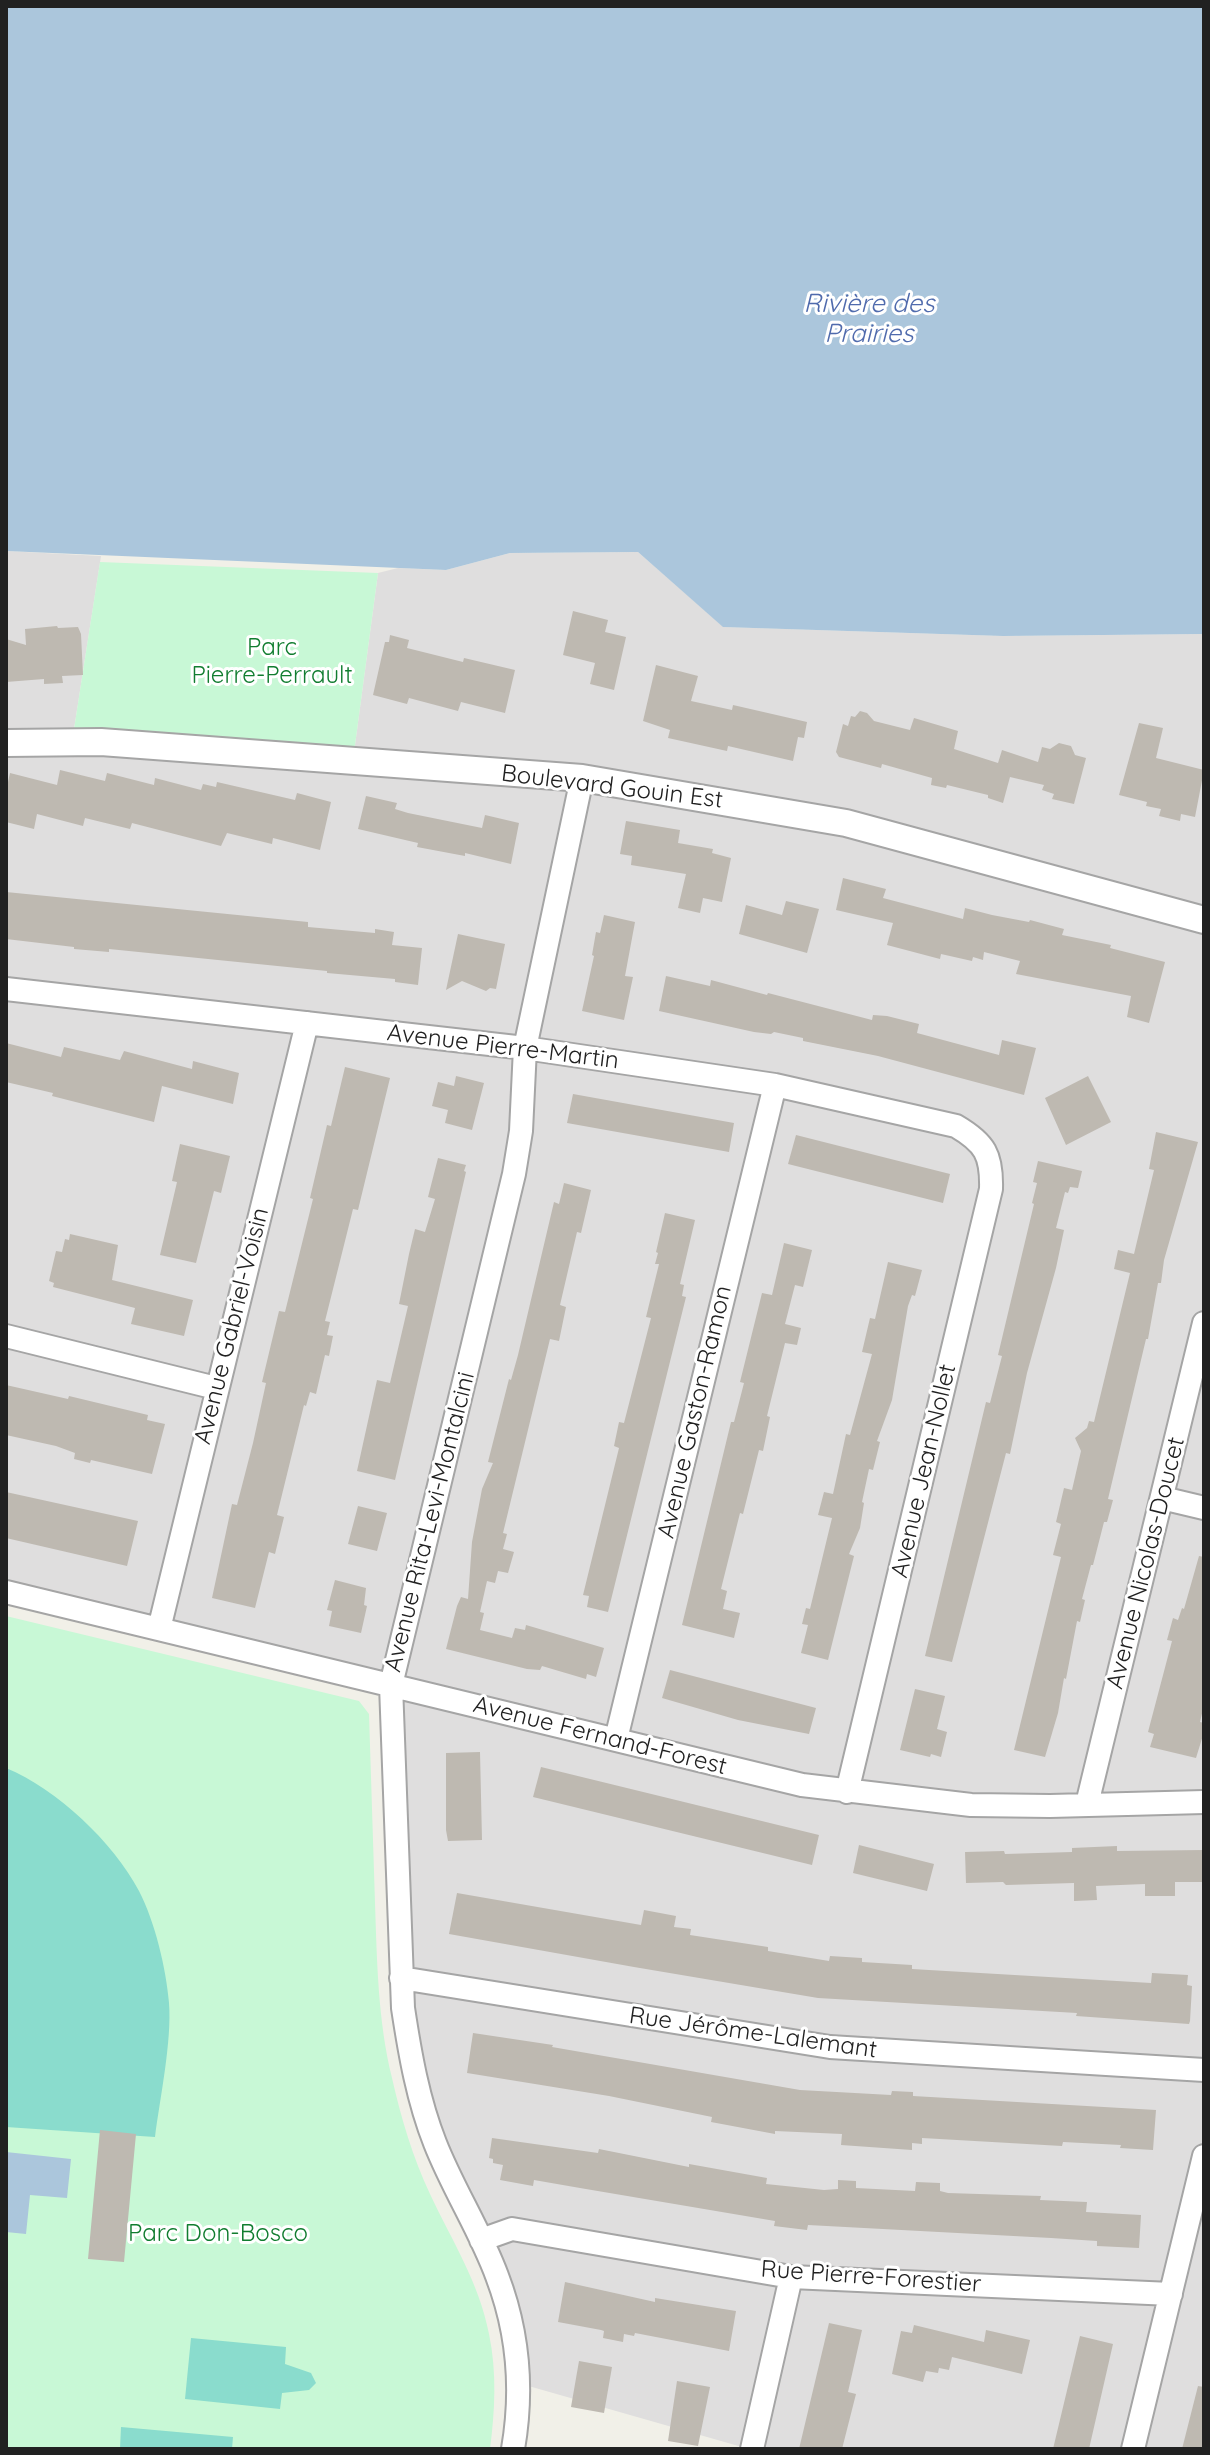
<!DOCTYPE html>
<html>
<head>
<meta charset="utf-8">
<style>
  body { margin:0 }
  #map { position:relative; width:1210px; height:2455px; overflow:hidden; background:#f1f0e8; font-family:Quicksand,sans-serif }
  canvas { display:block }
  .frame { position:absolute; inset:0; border:8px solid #212121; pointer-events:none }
</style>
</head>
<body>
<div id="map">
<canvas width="1210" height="2455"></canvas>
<div class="frame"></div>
</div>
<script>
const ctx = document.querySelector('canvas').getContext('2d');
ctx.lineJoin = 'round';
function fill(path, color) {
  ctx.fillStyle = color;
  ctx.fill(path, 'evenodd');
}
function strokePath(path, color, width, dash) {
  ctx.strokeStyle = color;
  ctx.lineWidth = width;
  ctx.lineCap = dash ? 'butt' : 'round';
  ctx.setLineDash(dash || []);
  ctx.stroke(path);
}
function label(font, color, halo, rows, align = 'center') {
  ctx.font = font + ' Quicksand,sans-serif';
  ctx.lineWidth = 6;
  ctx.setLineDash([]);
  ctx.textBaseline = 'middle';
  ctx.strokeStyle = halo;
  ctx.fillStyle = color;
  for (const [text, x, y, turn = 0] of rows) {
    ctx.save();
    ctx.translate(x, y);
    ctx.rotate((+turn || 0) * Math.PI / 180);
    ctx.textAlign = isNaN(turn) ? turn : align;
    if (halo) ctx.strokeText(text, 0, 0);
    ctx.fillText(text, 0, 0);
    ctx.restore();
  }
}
const residential = new Path2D(`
  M6,551L101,556L72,742L353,760L378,573L398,568L446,570L510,553L638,552L724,627L1003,636L1204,634V2449H749L518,2383L517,2358L419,2095L391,1685L6,1588Z`);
const park = new Path2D(`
  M100,562L378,573L353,760L72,742Z
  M6,1616L359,1701L369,1714C371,1777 373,1840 375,1903C377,1962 378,2021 392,2078C401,2118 413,2158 430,2194C452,2241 479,2282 489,2334C497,2372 495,2411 490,2449H6Z`);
const pitch = new Path2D(`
  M6,1768C57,1789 113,1842 139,1891C155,1922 166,1968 169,2003C172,2041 160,2098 155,2137L6,2127Z
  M191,2338L286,2347L285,2364L311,2373L316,2383L309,2390L282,2393L280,2409L185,2399Z
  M121,2427L233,2437L232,2449H120Z`);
const water = new Path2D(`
  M6,6H1204V634L1003,636L723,627L638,552L510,553L446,570L6,551Z
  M6,2152L71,2159L67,2198L30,2195L26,2234L6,2232Z`);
const building = new Path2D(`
  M573,611L608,620L605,632L626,637L614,690L590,684L595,663L563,655Z
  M57,626L58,628L78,627L81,634L83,675L62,676L63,683L44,684V679L6,682V639L26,645L25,629Z
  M390,635L409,640L407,648L463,662L464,658L515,670L505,713L461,702L458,711L409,698L407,704L373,695L385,642H389Z
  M656,665L698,676L691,701L732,710L733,705L807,722L804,738L798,737L793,761L728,746L727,751L668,738L670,730L643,721Z
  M860,711L867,713L874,721L910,730L914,718L958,731L954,749L998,763L1002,750L1038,762L1042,747L1050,749L1059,743L1071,746L1075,755L1086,758L1074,804L1052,799L1054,794L1042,790L1044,785L1010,777L1003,803L988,798V795L947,785L946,788L931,785L932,778L882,764L881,768L839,757L836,752L843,724L848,726L851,716L855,717Z
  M1139,723L1163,728L1156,758L1204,770L1195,817L1181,814L1180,821L1159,816L1161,809L1146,806L1147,802L1119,795Z
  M60,770L105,781L107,773L154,785L155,778L201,790L203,784L216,787L217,782L295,800L297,793L331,802L320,850L273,838L272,844L227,833L221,846L132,823L130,829L85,818L83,826L37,814L34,829L6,822V791L10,773L57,785Z
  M366,796L397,803L395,809L408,813L482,828L485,815L519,823L511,864L465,853V856L417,847L418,843L358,829Z
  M626,821L680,830L678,843L713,849L712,853L731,858L722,902L703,898L700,913L678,908L686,874L631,865L632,856L620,854Z
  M843,878L886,889L883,898L963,919L965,908L992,915L1029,922L1030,920L1064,929L1062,935L1111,945L1110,948L1165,962L1149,1023L1127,1017L1131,996L1016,974L1020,961L984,952L983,960L973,957L972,961L941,954L940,959L887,945L893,923L836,910Z
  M6,892L308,922V927L375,933V929L394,932L392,945L422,948L418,985L395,982V979L327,973V971L109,949V952L74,949V947L6,939Z
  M786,901L819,909L807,953L739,934L746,905L782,915Z
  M604,915L635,922L625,976L633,977L624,1020L582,1011L594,956L592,955L596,932L600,933Z
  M458,934L505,944L496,989L490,988L486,991L462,981L446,990Z
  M666,976L710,986L711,980L767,995L768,993L872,1020L873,1015L887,1016L919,1024L917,1033L999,1055L1002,1040L1036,1048L1024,1095L878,1056L803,1041V1038L774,1032L771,1034L754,1032L659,1011Z
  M6,1043L61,1057L64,1047L120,1060L124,1051L192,1069L193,1061L239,1073L233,1104L162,1086L154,1122L52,1096L53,1093L6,1082Z
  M345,1067L390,1078L358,1210L353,1209L325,1321L330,1322L327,1335L333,1336L329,1356L325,1355L316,1394L310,1392L306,1406L304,1405L277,1515L284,1517L275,1554L269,1552L255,1608L212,1598L232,1504L237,1505L253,1443L266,1383L262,1382L279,1311L285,1312L313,1199L310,1198L327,1125L331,1126Z
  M456,1076L484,1083L472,1130L445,1123L448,1110L432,1106L438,1082L454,1086Z
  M1088,1076L1111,1122L1066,1145L1045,1098Z
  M573,1094L734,1123L729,1152L567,1123Z
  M1156,1132L1198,1142L1164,1260L1161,1283H1158L1148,1339H1146L1108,1499L1113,1500L1107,1522H1104L1093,1565H1091L1082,1599L1085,1600L1080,1622L1077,1621L1066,1679L1064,1678L1058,1713L1045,1757L1014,1750L1061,1557L1053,1555L1061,1524L1056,1522L1064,1488L1072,1490L1081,1451L1075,1438L1087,1428L1089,1421L1094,1422L1130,1273L1114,1269L1118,1250L1134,1254L1154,1170L1149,1169Z
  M796,1135L950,1174L943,1203L788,1164Z
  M180,1144L230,1156L221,1193L214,1191L196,1263L160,1255L177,1182L172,1181Z
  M438,1158L466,1165L464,1171L466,1172L395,1480L357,1471L377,1380L390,1383L408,1306L399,1304L409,1254L415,1229L425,1232L435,1199L428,1197Z
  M1038,1161L1082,1171L1078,1188L1070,1187L1068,1193L1065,1192L1056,1228L1064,1230L1056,1268L1027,1373L1010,1454L1006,1453L952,1662L925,1656L986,1402L990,1403L1002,1356L998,1355L1034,1204L1032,1203L1037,1183L1033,1182Z
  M564,1183L591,1190L581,1233L577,1232L560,1305L566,1307L559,1341L550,1339L503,1533L507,1534L503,1549L514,1552L508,1573L498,1571L495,1583L487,1581L480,1612L484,1613L480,1630L512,1638L515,1628L525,1630L526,1625L604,1648L596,1677L587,1674L586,1679L542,1666L540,1670L527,1669L446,1649L457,1606L461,1597L468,1599L472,1542L482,1489L493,1463L488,1462L509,1379L511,1380L518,1355L554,1202L559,1204Z
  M665,1213L695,1220L680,1284L684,1285L682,1296L686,1297L608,1612L587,1607L589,1596L583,1595L619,1448L614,1446L619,1422L624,1423L651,1318L646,1317L659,1264H655L658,1253L656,1252Z
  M70,1234L118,1245L112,1280L193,1300L184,1336L131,1324L135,1308L53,1287L54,1283L49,1281L56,1251L62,1252L65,1239L69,1240Z
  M784,1243L812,1250L803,1287L795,1285L785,1324L801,1328L797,1345L785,1343L767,1416L770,1417L763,1451L759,1450L743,1514L740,1513L721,1589L727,1591L723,1609L740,1613L734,1638L682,1625L731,1422H734L744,1383L740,1382L762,1293L772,1295Z
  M888,1262L922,1270L915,1296L912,1295L908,1306L892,1400L877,1441L880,1442L873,1470L869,1469L862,1502L864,1503L860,1528L849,1554L854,1556L828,1660L801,1653L808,1625L802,1624L806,1608L810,1609L832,1518L818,1515L824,1492L833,1494L846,1434L850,1435L872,1354L862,1352L870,1318L875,1319Z
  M6,1385L68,1399L69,1396L148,1415L147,1420L165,1424L152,1474L91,1460L90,1463L74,1459L75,1453L56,1446L6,1435Z
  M6,1492L138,1521L127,1566L6,1538Z
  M358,1506L387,1513L377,1551L348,1544Z
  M1199,1556L1204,1557V1705L1200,1722L1204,1723V1732L1196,1758L1150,1747L1154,1734L1148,1732L1172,1641L1167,1640L1173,1618L1178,1620L1182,1608L1184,1609Z
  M335,1580L366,1588L364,1605L367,1606L361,1633L329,1626L332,1611L327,1610Z
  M670,1670L816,1708L809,1734L738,1720L662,1698Z
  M915,1689L945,1696L937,1729L947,1732L941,1757L931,1754L930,1757L900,1750Z
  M480,1752L482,1840L448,1841L446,1830V1753Z
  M541,1767L819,1835L812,1865L533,1797Z
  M859,1845L934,1864L927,1891L853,1873Z
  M1117,1846V1851L1204,1850V1882H1175V1896H1145V1884L1096,1886L1097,1900L1074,1901V1883L1006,1885L1003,1882L966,1883L965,1852L1004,1851L1005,1854L1072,1852V1848Z
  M457,1893L641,1925L644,1910L676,1916L674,1927L691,1929L690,1935L768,1947V1951L829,1961L830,1956L862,1958V1962L912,1965V1969L1151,1983L1152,1973L1188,1975L1187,1985L1192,1986L1190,2021L1189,2024L1147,2021L1076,2016L1077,2013L818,1998L634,1967L449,1934Z
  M473,2033L553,2045L552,2047L800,2090L891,2095L892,2091L913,2092V2096L1156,2110L1153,2150L1120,2148L1121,2145L1063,2142L1062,2146L922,2138V2144L912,2143V2150L841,2145L842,2134L775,2131V2134L711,2122L712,2117L609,2096L467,2073Z
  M100,2130L136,2134L124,2262L88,2259Z
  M492,2138L598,2153L599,2149L689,2167V2164L767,2178L766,2184L824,2190L838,2189V2180L856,2181V2188L915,2191L916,2182L940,2183V2191L948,2193L1041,2196L1040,2200L1087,2202L1086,2212L1141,2215L1139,2248L1097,2246V2241L1051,2238L808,2225L807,2230L774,2226L775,2221L580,2188L534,2180L533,2186L500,2180L503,2165L493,2163V2159L489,2158Z
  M565,2282L655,2302V2298L736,2311L729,2351L635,2333L634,2336L624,2334L623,2342L603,2338L604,2331L601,2330L558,2322Z
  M829,2323L862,2330L848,2392L856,2394L842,2449H799Z
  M914,2325L984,2342L986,2330L1030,2340L1022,2374L952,2357L949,2370L939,2368L938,2373L926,2371L923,2382L892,2374L901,2331L912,2333Z
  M1080,2336L1113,2344L1089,2449H1053Z
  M579,2361L612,2367L604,2413L571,2407Z
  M677,2381L710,2387L698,2446L668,2441Z
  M1198,2386L1204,2387V2449H1182Z`);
const minor = new Path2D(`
  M6,989L525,1048L775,1085L956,1126C985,1143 992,1155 991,1189L847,1792
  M6,1336L216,1388
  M1162,1498L1204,1508
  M6,1592L802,1785L971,1805L1050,1806L1204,1802
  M159,1629L307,1023
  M616,1739L775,1085
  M1087,1804L1204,1323
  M401,1978L830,2047L1204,2070
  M481,2240L512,2229L791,2277L1171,2294
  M513,2449C523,2391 518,2331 497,2276C480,2230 453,2189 435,2143C418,2100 410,2054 403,2008L391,1685L514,1174L521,1131L525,1048L582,778
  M752,2449L791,2277
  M1133,2449L1204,2156`);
const tertiary = new Path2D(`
  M6,743L101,742L582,778L846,823L1204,920`);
const parkNames = [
  ["Parc",272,648],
  ["Pierre-Perrault",272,676],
  ["Parc Don-Bosco",218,2234]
];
const streetNames = [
  ["Boulevard Gouin Est",612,787,7],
  ["Avenue Pierre-Martin",503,1047,7],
  ["Avenue Gabriel-Voisin",232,1326,-76],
  ["Avenue Gaston-Ramon",695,1412,-77],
  ["Avenue Jean-Nollet",924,1471,-77],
  ["Avenue Rita-Levi-Montalcini",430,1522,-76],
  ["Avenue Nicolas-Doucet",1146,1563,-76],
  ["Avenue Fernand-Forest",600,1736,14],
  ["Rue Jérôme-Lalemant",753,2033,8],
  ["Rue Pierre-Forestier",871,2277,4]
];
const waterNames = [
  ["Rivière des",869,304],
  ["Prairies",869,334]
];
fill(residential, '#dfdede');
fill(park, '#c8f8d6');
fill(pitch, '#8adccd');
fill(water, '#abc6dc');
fill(building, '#beb9b1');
strokePath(minor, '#a5a5a5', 26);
strokePath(tertiary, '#a5a5a5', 30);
strokePath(minor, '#fff', 22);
strokePath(tertiary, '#fff', 26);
label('24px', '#117d30', '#fff', parkNames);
label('24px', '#212121', '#fff', streetNames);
label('italic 26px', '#506bad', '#fff', waterNames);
</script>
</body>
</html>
